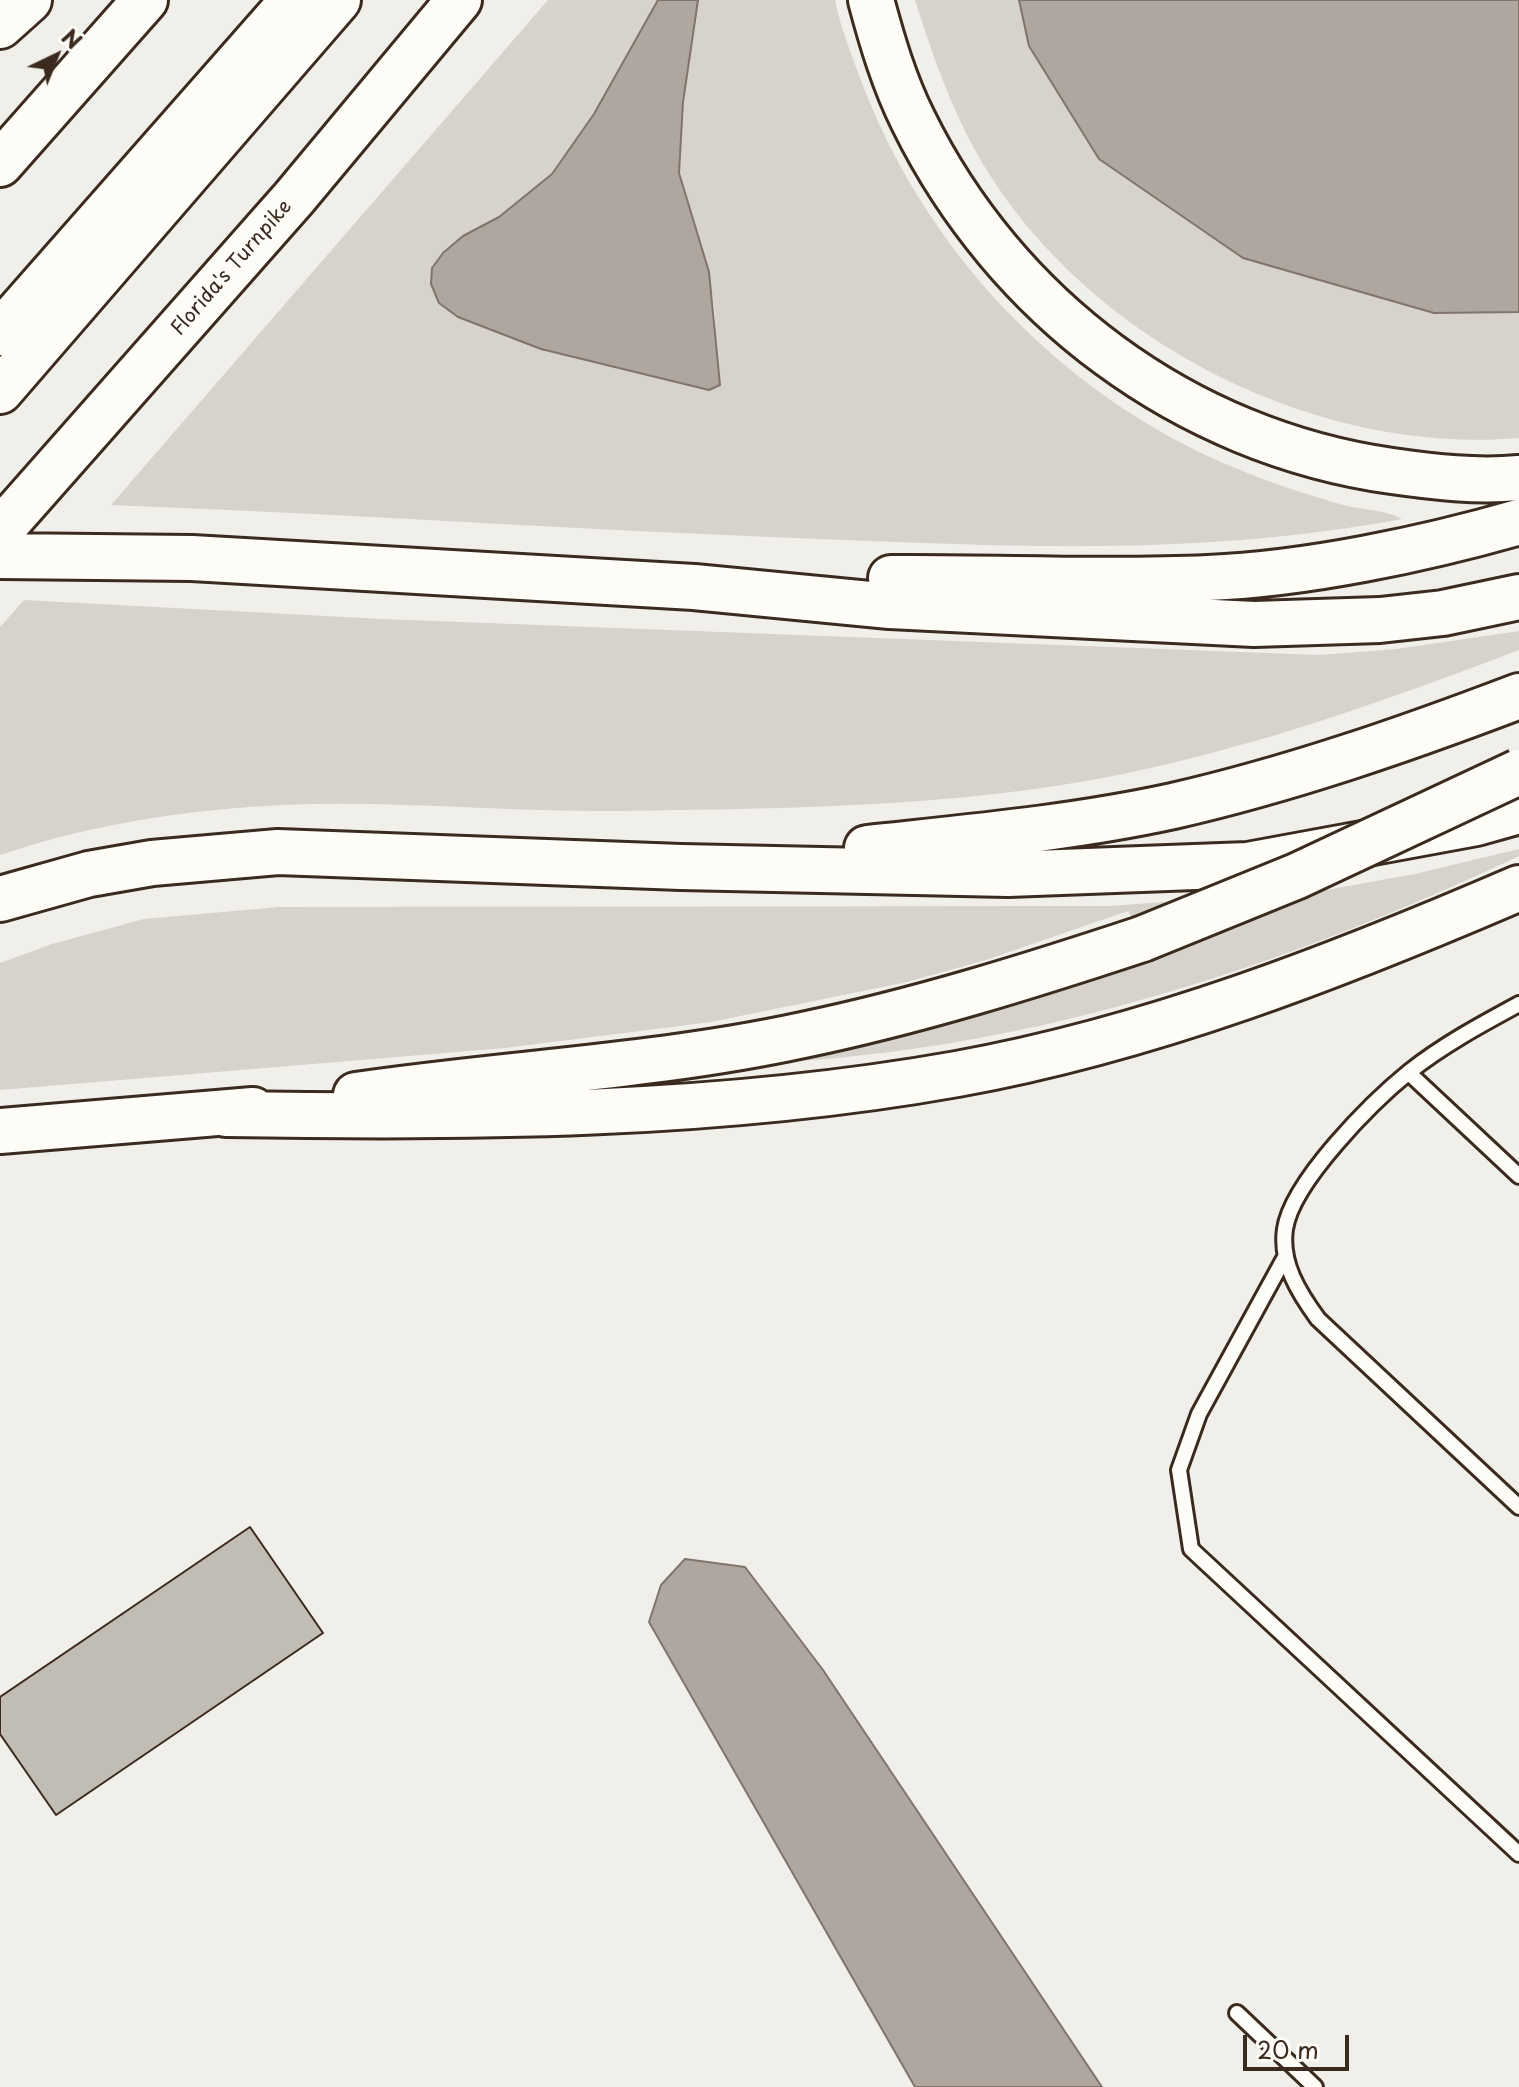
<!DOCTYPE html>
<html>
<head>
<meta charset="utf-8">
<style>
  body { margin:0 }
  #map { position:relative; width:1519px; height:2087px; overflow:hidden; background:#f1efea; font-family:"Playpen Sans",sans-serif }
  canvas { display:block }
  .north { position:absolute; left:16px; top:16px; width:80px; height:80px; -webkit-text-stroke:6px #fdfcf7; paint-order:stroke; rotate:43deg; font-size:22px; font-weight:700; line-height:32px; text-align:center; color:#3b2a1e }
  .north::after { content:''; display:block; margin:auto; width:28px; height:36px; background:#3b2a1e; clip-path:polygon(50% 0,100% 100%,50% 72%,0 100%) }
  .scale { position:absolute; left:1243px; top:2035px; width:106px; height:36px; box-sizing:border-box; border:4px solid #3b2a1e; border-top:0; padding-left:10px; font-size:24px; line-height:28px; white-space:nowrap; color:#3b2a1e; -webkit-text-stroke:6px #fdfcf7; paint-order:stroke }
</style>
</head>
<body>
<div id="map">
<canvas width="1519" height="2087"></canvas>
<div class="north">N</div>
<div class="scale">20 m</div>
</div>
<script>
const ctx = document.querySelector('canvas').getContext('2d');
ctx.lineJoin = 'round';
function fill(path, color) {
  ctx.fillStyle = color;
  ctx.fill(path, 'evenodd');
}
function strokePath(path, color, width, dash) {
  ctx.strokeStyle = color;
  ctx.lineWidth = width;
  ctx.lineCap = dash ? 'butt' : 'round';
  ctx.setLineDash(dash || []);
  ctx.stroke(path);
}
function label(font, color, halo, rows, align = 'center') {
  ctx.font = font + ' "Playpen Sans",sans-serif';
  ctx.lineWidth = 8;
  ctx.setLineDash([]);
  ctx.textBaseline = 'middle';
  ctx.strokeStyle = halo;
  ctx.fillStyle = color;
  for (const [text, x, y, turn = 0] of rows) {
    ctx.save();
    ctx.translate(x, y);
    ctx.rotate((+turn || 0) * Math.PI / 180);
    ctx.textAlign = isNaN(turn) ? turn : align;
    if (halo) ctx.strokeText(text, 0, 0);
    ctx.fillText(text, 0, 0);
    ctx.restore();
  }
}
const green = new Path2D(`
  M548,0H658C627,58 597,123 553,173C529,200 494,220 463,236L458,317L541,349L709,390L715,315L709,272L679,173L683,102L698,0H835C840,26 850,50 859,75C922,248 1059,393 1228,465C1265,481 1305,494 1343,505C1364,510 1382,509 1402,519C1202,556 1019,547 819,539C583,530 347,514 111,505Z
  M915,0H1019L1029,46L1434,313L1519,312V438C1311,456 1079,336 976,152C949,103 932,53 915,0Z
  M24,600L382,619L1319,655L1397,649L1519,631V650C1359,711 1197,768 1027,790C892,808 752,809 616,811C505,812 393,800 282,805C186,810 91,824 0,855V627Z
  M1519,849V856C1288,965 1041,1047 784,1062L902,1031L1151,955L1128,911L986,960L907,982L711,1022L505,1048L0,1090V963L52,944L144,919L279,907L1110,906L1326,890L1415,874Z`);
const water = new Path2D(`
  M658,0H698L683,102L679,173L709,272L720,385L709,390L541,349L458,317L439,303L431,284L432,268L443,253L463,236L499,217L552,174L594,114Z
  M1019,0H1519V312L1434,313L1243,258L1099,159L1029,46Z
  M685,1559L745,1567L823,1670L1102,2087H915L649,1622L661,1585Z`);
const building = new Path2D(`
  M250,1527L323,1633L56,1815L0,1734V1697Z`);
const lane = new Path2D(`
  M1519,1004C1482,1024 1443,1045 1409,1072C1372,1102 1292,1182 1285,1229C1280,1263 1299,1293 1318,1319L1519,1507
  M1409,1073L1519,1176
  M1285,1257L1199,1414L1179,1470L1191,1549L1519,1854
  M1237,2013L1315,2087`);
const highway = new Path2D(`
  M871,0C882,41 894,82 913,120C1005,308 1185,442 1392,471C1434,477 1477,482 1519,478
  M0,26L29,0
  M0,164L145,0
  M0,333L293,0
  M0,391L338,0
  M0,531L294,198L459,0
  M0,556L192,558L694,587L890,606L1254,624L1380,620L1443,613L1519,597
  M891,578C997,577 1102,583 1208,578C1306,574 1425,549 1519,522
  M867,848C969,837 1072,828 1173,806C1291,779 1406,739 1519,696
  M0,899L89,874L152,863L278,852L681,867L1008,874L1248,865L1476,823L1519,811
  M356,1095C505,1073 655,1067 803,1035C918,1011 1030,976 1142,939
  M226,1114C470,1118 716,1117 957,1074C1151,1039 1338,966 1519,888
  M0,1131L253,1110`);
const highwayBridge = new Path2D(`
  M1142,939L1297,876L1519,772`);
const streetNames = [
  ["Florida's Turnpike",232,268,-49]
];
fill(green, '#d7d2cc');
fill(water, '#aea69f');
strokePath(water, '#80746b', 2);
fill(building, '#c1bcb4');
strokePath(building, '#3b2a1e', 2);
strokePath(lane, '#3b2a1e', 20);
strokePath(highway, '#3b2a1e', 50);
strokePath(lane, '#fdfcf7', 14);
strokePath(highway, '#fdfcf7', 44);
strokePath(highwayBridge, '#3b2a1e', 50, []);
strokePath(highwayBridge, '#fdfcf7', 44);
label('20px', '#3b2a1e', '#fdfcf7', streetNames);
</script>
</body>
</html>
